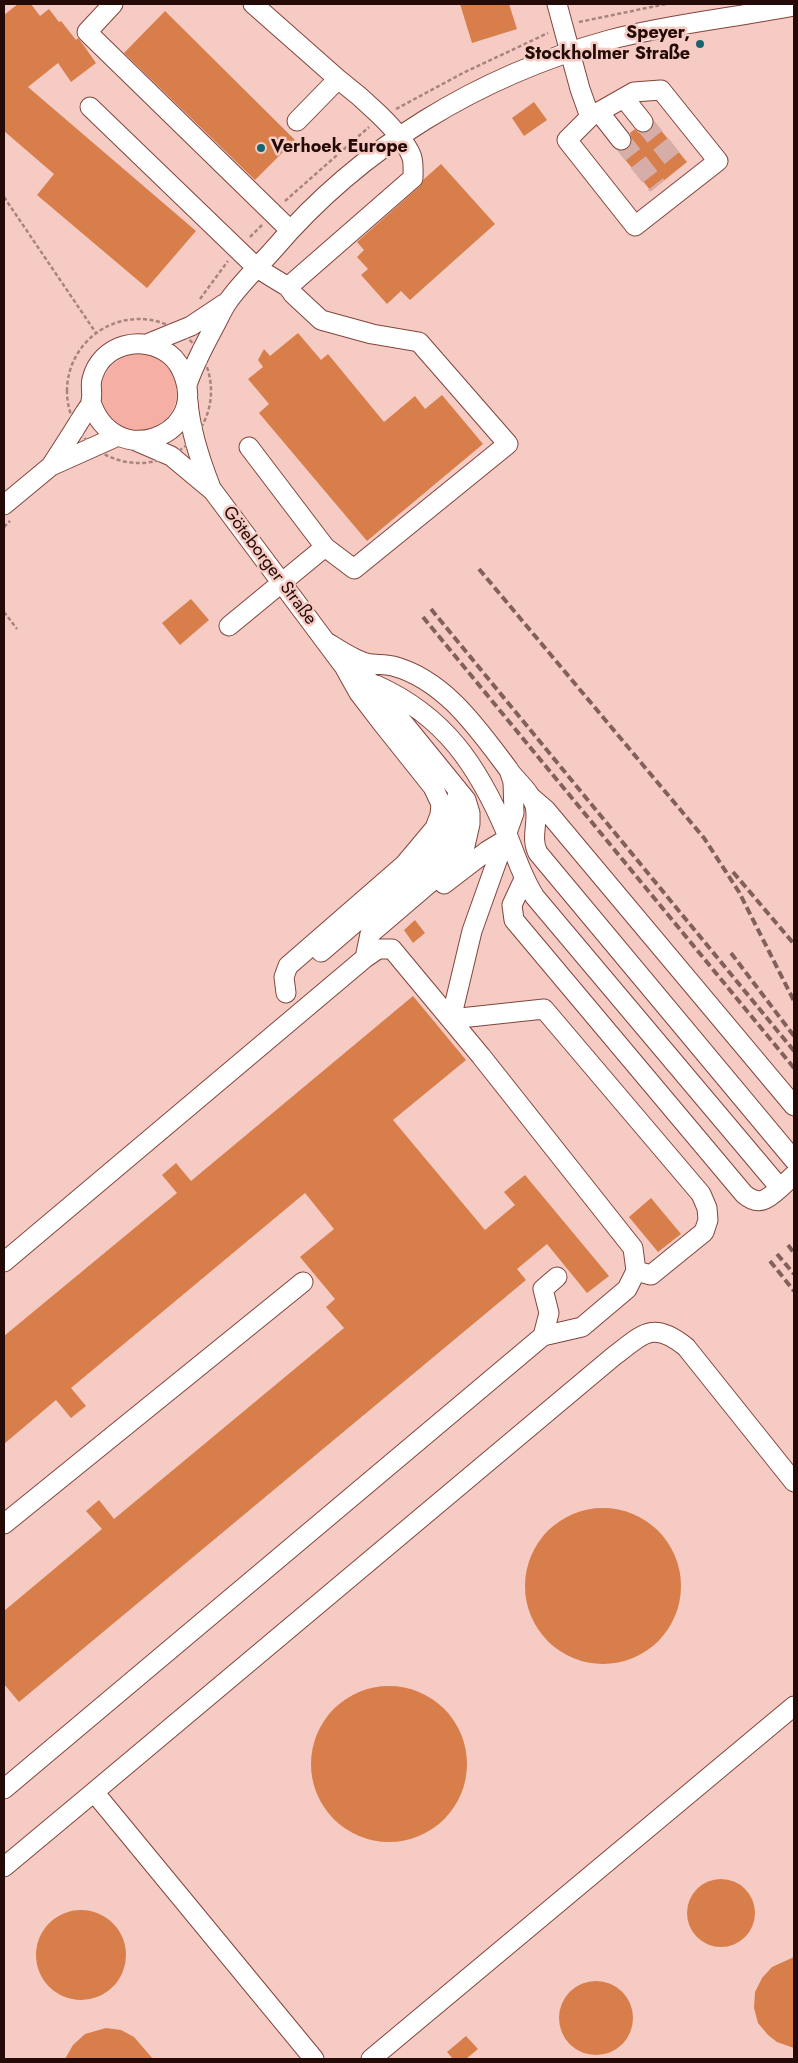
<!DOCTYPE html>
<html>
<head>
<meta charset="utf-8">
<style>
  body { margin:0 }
  #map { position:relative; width:798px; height:2063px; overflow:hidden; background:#f6cbc3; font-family:Jost,sans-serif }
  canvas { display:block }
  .frame { position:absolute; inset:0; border:5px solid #240b08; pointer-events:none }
</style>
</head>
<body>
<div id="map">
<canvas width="798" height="2063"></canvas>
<div class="frame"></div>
</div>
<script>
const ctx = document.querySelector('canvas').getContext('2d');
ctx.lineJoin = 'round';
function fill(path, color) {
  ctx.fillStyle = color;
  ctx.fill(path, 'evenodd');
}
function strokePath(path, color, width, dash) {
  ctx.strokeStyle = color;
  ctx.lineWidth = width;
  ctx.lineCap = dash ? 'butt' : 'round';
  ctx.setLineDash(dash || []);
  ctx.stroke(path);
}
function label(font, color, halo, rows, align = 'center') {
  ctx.font = font + ' Jost,sans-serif';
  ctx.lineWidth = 5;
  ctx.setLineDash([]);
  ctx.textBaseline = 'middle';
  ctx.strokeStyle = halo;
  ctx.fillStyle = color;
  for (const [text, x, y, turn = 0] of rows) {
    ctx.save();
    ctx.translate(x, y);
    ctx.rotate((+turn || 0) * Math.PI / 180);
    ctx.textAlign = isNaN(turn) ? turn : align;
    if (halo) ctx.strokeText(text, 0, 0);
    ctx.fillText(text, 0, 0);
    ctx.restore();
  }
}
const green = new Path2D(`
  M101 392a38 38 0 1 1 76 0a38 38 0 1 1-76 0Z`);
const building = new Path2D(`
  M18,4H31L40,16L49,9L59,22L61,21L76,40L78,38L82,43L96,63L71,82L58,63L28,87L196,231L147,288L37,195L54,174L4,131V15Z
  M460,4H509L517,29L472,43Z
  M165,11L295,140L255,180L124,53Z
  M534,102L547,120L524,136L512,118Z
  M654,122L687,162L651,191L618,151L628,148L632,139L630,133L635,129L639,133H645L650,130Z
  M441,164L495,224L410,300L401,291L387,304L361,275L368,269L357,257L364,250L357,242L420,186L424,179Z
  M298,333L321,360L328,354L384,422L415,396L425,409L442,395L483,444L367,541L259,413L269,404L248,379L263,367L258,360L264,349L270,356Z
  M191,599L209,620L180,645L162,623Z
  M415,920L425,933L413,943L404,930Z
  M413,996L466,1060L393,1120L485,1230L515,1205L504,1192L525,1175L609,1276L587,1293L547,1244L517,1269L526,1280L19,1702L4,1684V1611L102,1529L86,1511L99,1500L114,1519L344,1328L326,1307L335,1299L300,1257L334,1229L305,1193L71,1388L86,1406L71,1418L56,1400L4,1444V1336L177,1193L162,1175L176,1163L191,1181Z
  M651,1198L681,1234L658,1252L629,1217Z
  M525 1586a78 78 0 1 1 156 0a78 78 0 1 1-156 0Z
  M311 1764a78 78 0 1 1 156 0a78 78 0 1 1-156 0Z
  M687 1913a34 34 0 1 1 68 0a34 34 0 1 1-68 0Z
  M36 1955a45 45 0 1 1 90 0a45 45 0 1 1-90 0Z
  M794,1957V2048L777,2042L768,2035L758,2023L754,2008L755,1992L762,1978L772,1967Z
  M559 2018a37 37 0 1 1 74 0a37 37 0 1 1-74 0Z
  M106,2028L121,2030L134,2037L153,2059H65L73,2045L85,2034Z
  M466,2036L478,2049L466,2059H453L447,2052Z`);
const minorTunnel = new Path2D(`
  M643,122L672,158
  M621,140L657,186`);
const path = new Path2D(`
  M579,22L666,4
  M396,109L463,73L548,33
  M4,197L96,333
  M285,201L369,127
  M250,237L262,225
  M200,299L228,261
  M67 391a72 72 0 1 1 144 0a72 72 0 1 1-144 0Z
  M4,527L10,521
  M4,612L17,629`);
const minor = new Path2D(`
  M113,4L87,32L290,230
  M253,4L338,79
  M557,4L580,89L590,117L567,140L635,226L718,161L661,90L634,92L590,117
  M624,98L643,122
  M90,107L257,268L288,287L413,178C413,171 414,161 411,155C401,131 359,95 338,79L297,121
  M599,112L621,140
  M147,344L191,326L224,304
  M187,385C194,364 204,346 214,327C219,318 223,308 229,300C242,282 259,266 274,249C361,147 479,76 609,40C669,24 733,18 794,6
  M188,401C190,431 200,460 211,488
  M136,441L171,456L213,491L343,665L370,682L466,800L470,813V824L465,846L439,875L370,934L365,958
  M249,447L325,547
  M51,466C62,449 73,432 84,414C86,411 91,405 91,401C93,394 90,386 92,379C101,344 142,334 169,354C177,360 182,369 185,379C204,438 113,470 91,402
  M4,505L51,466L118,436
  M229,626L325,547L354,569L508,444L419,342L372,334L321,320L293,294L288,287
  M325,641C338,649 352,659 366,663C375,665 384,664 393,666C445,680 478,729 509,770L513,782L514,813L472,931L451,1019L544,1009L701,1194L707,1208L708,1220L704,1232L651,1275L636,1271
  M376,685C445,716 478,766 507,834C516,856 522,877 535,897L780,1188L794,1175
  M511,773C519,783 531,793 535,806C539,822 530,838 538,853L794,1160
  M532,798L546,810L794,1106
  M524,879L512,905L514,920L744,1194C759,1207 768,1199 780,1188
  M444,884L487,851L505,840
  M321,952L427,861L443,844L456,826L459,809L457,796
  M286,993L284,977L288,966L404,865L435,828L440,815L441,804L433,787L382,723L359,693L345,668
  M4,1262L365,958L378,949H392L481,1056L633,1248L636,1271L627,1289L582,1327L543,1336L4,1789
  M543,1336L549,1313L543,1289L557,1277
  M4,1524L303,1282
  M94,1792L614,1356C643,1334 653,1320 686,1347L794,1482
  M4,1867L94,1792L314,2059
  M371,2059L794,1706`);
const rail = new Path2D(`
  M479,569L704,838L739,892L794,1001
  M431,609L794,1051
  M423,617L794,1068
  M733,872L794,944
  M731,953L794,1036
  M788,1245L794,1253
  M777,1254L794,1274
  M770,1261L794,1291`);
const markers = [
  [700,44,5,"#18646f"],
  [261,148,5,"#18646f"]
];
const poiNames = [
  ["Speyer,",690,34],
  ["Stockholmer Straße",690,55],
  ["Verhoek Europe",271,148,"left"]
];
const streetNames = [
  ["Göteborger Straße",269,566,53]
];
fill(green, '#f6afa4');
fill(building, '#d87e4a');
strokePath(minorTunnel, '#d6aea7', 19, [19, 9]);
strokePath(minor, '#81453c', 21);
strokePath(path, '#a8847e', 2.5, [4, 2.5]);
strokePath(minor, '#fff', 19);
strokePath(rail, '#82615c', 4, [8, 4]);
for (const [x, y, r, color] of markers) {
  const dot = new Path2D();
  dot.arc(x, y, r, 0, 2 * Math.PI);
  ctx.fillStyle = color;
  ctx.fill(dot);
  strokePath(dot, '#f6cbc3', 2);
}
label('bold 18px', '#240b08', '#f6cbc3', poiNames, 'right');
label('18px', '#240b08', '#f6cbc3', streetNames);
</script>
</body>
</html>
